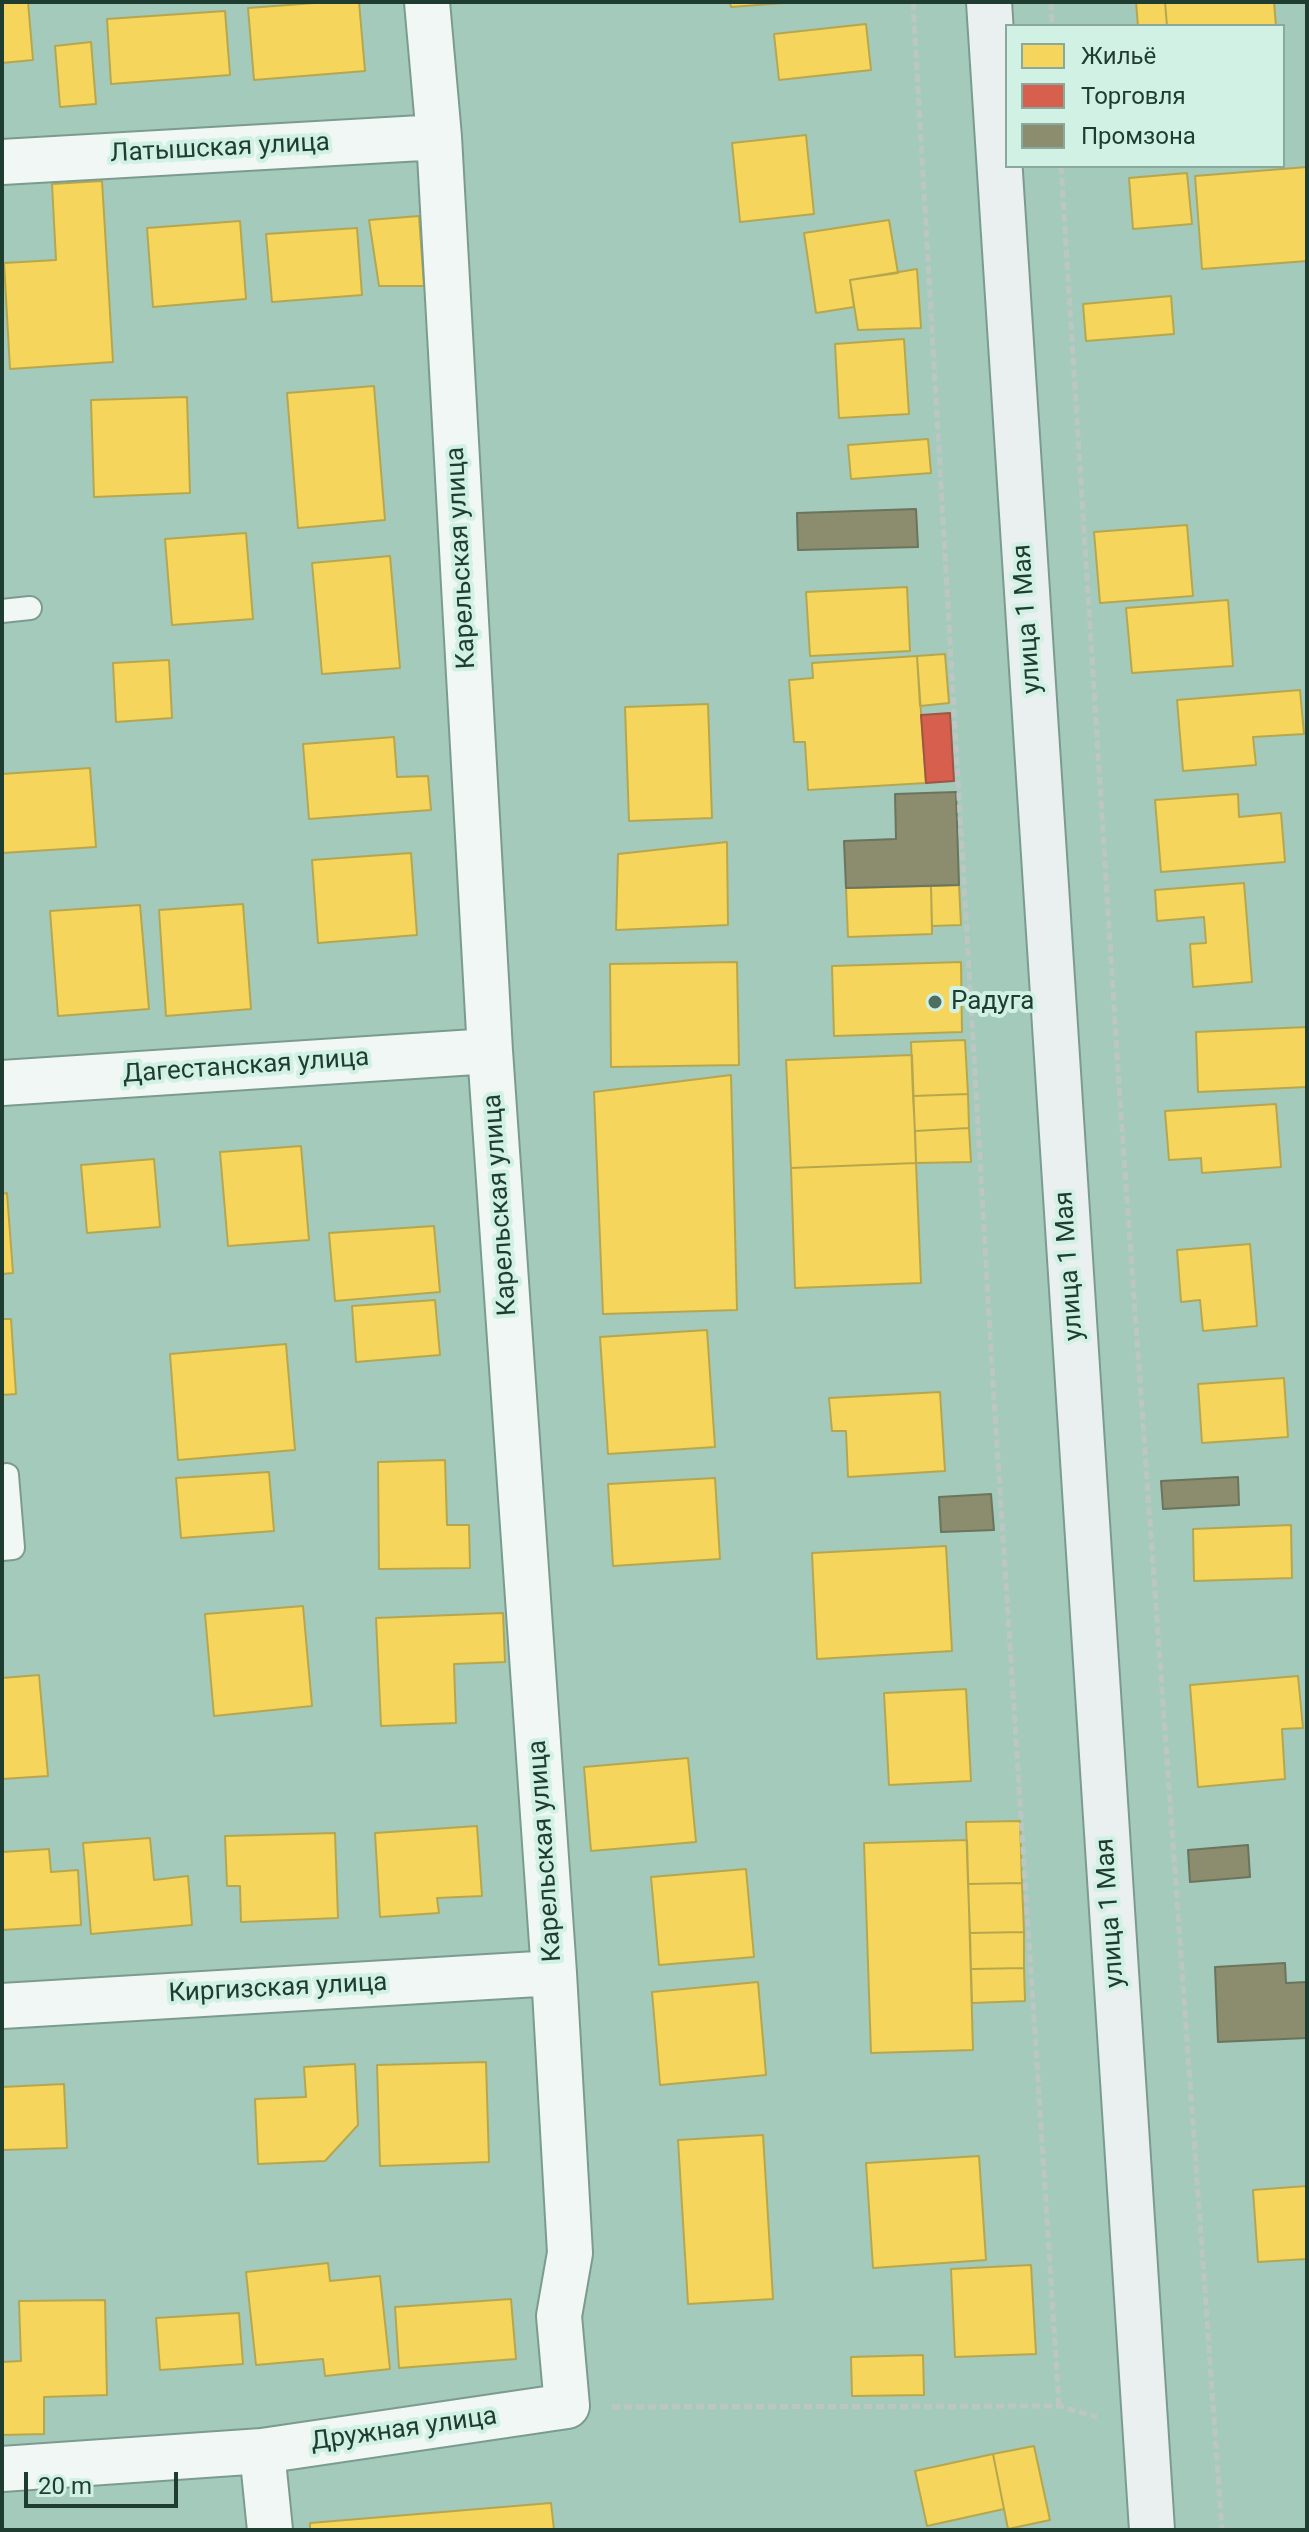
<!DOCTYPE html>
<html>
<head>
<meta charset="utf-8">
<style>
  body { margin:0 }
  #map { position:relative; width:1309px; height:2532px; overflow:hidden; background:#a3caba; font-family:Roboto,sans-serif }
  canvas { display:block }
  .frame { position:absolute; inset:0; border:4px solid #1f3c31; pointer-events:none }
  .legend { position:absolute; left:1005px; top:24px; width:280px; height:144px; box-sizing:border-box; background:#d0f1e3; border:2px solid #89a99c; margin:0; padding:10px 14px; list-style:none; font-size:24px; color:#1f3c31 }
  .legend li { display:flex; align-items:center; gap:16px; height:40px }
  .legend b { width:40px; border:2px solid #89a99c }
  .scale { position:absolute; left:24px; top:2472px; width:154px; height:36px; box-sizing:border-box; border:4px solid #1f3c31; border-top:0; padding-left:10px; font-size:24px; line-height:28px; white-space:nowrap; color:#1f3c31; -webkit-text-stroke:6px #d0f1e3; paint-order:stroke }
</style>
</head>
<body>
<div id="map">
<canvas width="1309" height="2532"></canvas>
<div class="frame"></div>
<ul class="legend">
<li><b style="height:22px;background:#f6d55c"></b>Жильё</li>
<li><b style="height:22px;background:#d6604d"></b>Торговля</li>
<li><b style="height:22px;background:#8c8c6e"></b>Промзона</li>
</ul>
<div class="scale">20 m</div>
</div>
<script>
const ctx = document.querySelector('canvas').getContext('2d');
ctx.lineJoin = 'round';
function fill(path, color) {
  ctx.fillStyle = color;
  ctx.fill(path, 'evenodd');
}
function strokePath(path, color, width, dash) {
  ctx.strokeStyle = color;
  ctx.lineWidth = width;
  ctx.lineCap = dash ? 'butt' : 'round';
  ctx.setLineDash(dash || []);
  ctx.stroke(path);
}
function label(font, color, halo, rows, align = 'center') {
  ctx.font = font + ' Roboto,sans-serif';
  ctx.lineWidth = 8;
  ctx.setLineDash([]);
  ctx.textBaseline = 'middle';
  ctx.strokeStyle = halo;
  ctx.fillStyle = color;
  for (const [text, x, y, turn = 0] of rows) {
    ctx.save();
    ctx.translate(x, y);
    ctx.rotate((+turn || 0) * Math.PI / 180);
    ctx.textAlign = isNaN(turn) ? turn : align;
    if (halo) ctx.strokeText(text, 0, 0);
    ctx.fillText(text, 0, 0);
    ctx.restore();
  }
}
const homes = new Path2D(`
  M2,2H28L33,60L2,63Z
  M328,2H359L365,71L254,80L248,8Z
  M730,2H797L731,7Z
  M1136,2H1165L1167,26H1138Z
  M1165,2H1274L1276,26H1167Z
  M225,11L230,75L111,84L107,19Z
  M866,24L871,70L779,80L774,34Z
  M91,42L96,104L60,107L55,46Z
  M806,135L814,214L740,222L732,143Z
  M1307,167V261L1202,269L1195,176Z
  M1187,173L1192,224L1133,229L1129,178Z
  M102,181L113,362L10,369L4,263L56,260L52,184Z
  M419,216L424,286H379L369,220Z
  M889,220L898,273L850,280L854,307L816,313L804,233Z
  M240,221L246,299L153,307L147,228Z
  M357,228L362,295L272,302L266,234Z
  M917,269L921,328L858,330L850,280Z
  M1171,296L1174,334L1086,341L1083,304Z
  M904,339L909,414L839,418L835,344Z
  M374,386L385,520L298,528L287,393Z
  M187,397L190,493L94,497L91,400Z
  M928,439L931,473L851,479L848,445Z
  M1187,525L1193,596L1100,603L1094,532Z
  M246,533L253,619L172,625L165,539Z
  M390,556L400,668L322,674L312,563Z
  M907,587L910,651L810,656L806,592Z
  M1228,600L1233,666L1132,673L1126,608Z
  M945,654L949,703L920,706L917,656Z
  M917,656L926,783L808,790L805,742H794L789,680L813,678L812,663Z
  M169,660L172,718L116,722L113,663Z
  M1300,690L1304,734L1253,737L1256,765L1183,771L1177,700Z
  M708,704L712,818L629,821L625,707Z
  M394,737L397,777L428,776L431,810L309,819L303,744Z
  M90,768L96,847L2,853V774Z
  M1238,794L1239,817L1281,813L1285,862L1161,872L1155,800Z
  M727,842L728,925L616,930L618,854Z
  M411,853L417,935L318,943L312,860Z
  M1244,883L1252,982L1193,987L1190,944L1206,943L1204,917L1157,921L1155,890Z
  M959,885L961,925L932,926L931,886Z
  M931,886L932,934L848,937L846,888Z
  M243,904L251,1009L166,1016L159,910Z
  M140,905L149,1009L58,1016L50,911Z
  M737,962L739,1065L611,1067L610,964Z
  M961,962L962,1032L834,1036L832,966Z
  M1307,1027V1087L1198,1092L1196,1032Z
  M965,1040L968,1094L913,1096L911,1042Z
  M912,1055L916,1163L791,1168L786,1060Z
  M731,1075L737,1310L603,1314L594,1092Z
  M968,1094L969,1128L915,1131L913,1096Z
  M1276,1104L1281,1167L1202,1173L1201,1158L1169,1160L1165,1111Z
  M969,1128L971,1162L916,1163L915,1131Z
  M301,1146L309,1240L228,1246L220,1152Z
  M154,1159L160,1227L87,1233L81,1165Z
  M916,1163L921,1283L795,1288L791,1168Z
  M7,1193L13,1273L2,1274V1194Z
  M434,1226L440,1292L335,1301L329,1233Z
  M1250,1244L1257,1326L1203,1331L1200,1300L1181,1302L1177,1250Z
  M435,1300L440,1355L356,1362L352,1306Z
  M2,1319H11L16,1394L2,1395Z
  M707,1330L715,1447L608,1454L600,1337Z
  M286,1344L295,1450L178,1460L170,1354Z
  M1284,1378L1288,1437L1202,1443L1198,1384Z
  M940,1392L945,1471L848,1477L846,1431H832L829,1398Z
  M445,1460L447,1525H469L470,1568L379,1569L378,1462Z
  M269,1472L274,1531L181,1538L176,1478Z
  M715,1478L720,1559L613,1566L608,1484Z
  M1291,1525L1292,1578L1194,1581L1193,1529Z
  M946,1546L952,1651L817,1659L812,1553Z
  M303,1606L312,1706L214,1716L205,1614Z
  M503,1613L505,1662L454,1664L456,1723L381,1726L376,1618Z
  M39,1675L48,1776L2,1779V1678Z
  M1298,1676L1303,1728L1282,1729L1285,1779L1198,1787L1190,1685Z
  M966,1689L971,1781L889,1785L884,1693Z
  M688,1758L696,1842L591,1851L584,1767Z
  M1020,1821L1022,1883L968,1884L966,1822Z
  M477,1826L482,1896L437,1898L439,1913L380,1917L375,1833Z
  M335,1833L338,1918L241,1922L240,1886H227L225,1836Z
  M150,1838L154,1880L188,1876L192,1925L91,1934L83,1843Z
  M967,1840L973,2050L871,2053L864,1843Z
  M49,1849L51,1872L78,1870L81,1925L2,1930V1852Z
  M746,1869L754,1957L659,1965L651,1877Z
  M1022,1883L1024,1932L970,1933L968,1884Z
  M1024,1932V1968L971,1969L970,1933Z
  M1024,1968L1025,2001L972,2003L971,1969Z
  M758,1982L766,2075L660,2085L652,1992Z
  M486,2062L489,2162L380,2166L377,2065Z
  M355,2064L358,2125L325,2161L258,2164L255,2099L306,2097L304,2067Z
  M64,2084L67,2148L2,2150V2087Z
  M763,2135L773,2299L688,2304L678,2140Z
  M979,2156L986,2260L873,2268L866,2163Z
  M1307,2186V2259L1258,2262L1253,2190Z
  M328,2263L330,2281L380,2276L390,2369L325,2376L323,2359L256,2365L246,2272Z
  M1031,2265L1036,2354L955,2357L951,2269Z
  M511,2299L516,2359L399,2368L395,2307Z
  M105,2300L107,2395L44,2397V2434L2,2435V2362L21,2361L19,2301Z
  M239,2313L243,2364L160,2370L156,2318Z
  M923,2355L924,2395L852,2396L851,2357Z
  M1034,2446L1050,2520L1008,2529L993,2454Z
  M993,2454L1004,2509L927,2526L915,2471Z
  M551,2503L554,2530H310V2523Z`);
const shops = new Path2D(`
  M950,713L954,781L926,783L921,715Z`);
const industry = new Path2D(`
  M916,509L918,547L798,550L797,513Z
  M956,792L959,885L846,888L844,841L896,839L895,794Z
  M1238,1477L1239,1505L1163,1509L1161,1481Z
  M991,1494L994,1530L941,1532L939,1497Z
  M1248,1845L1250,1877L1190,1882L1188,1850Z
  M1285,1963L1286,1983L1307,1982V2038L1218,2042L1215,1967Z`);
const path = new Path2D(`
  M913,2L992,1367L1059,2406
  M1051,2L1052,26
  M1061,166L1120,1101L1222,2530
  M612,2407L1059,2406L1097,2417`);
const service = new Path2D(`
  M2,611L30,608
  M2,1549L13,1548L7,1475`);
const minor = new Path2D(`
  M2,162L439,137
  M2,1083L490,1051
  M2,2006L554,1973
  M262,2451L270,2530
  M2,2469L262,2451L567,2406L559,2316L570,2253L554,1973L490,1051L439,137L427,2`);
const secondary = new Path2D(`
  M989,2L1152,2530`);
const markers = [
  [935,1002,8,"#4d6e61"]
];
const streetNames = [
  ["Латышская улица",220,149,-3],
  ["Карельская улица",462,558,-93],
  ["улица 1 Мая",1028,619,-94],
  ["Дагестанская улица",246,1067,-4],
  ["Карельская улица",501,1205,-94],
  ["улица 1 Мая",1070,1266,-94],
  ["Карельская улица",546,1851,-94],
  ["улица 1 Мая",1111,1913,-94],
  ["Киргизская улица",278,1989,-3],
  ["Дружная улица",404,2430,-8]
];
const poiNames = [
  ["Радуга",951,1002]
];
fill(homes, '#f6d55c');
strokePath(homes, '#b6a74f', 2);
fill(shops, '#d6604d');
strokePath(shops, '#9f5545', 2);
fill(industry, '#8c8c6e');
strokePath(industry, '#6b745c', 2);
strokePath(service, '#7c9b8f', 26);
strokePath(minor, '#7c9b8f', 48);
strokePath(secondary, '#7c9b8f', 48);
strokePath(path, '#bcc7c3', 5, [8, 4]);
strokePath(service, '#f1f7f5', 22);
strokePath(minor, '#f1f7f5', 44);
strokePath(secondary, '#eaeff0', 44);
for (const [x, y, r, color] of markers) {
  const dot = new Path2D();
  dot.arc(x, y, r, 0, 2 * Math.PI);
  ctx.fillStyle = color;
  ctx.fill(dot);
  strokePath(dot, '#d0f1e3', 3);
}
label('26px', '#1f3c31', '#d0f1e3', streetNames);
label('26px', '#1f3c31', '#d0f1e3', poiNames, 'left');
</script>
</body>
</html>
